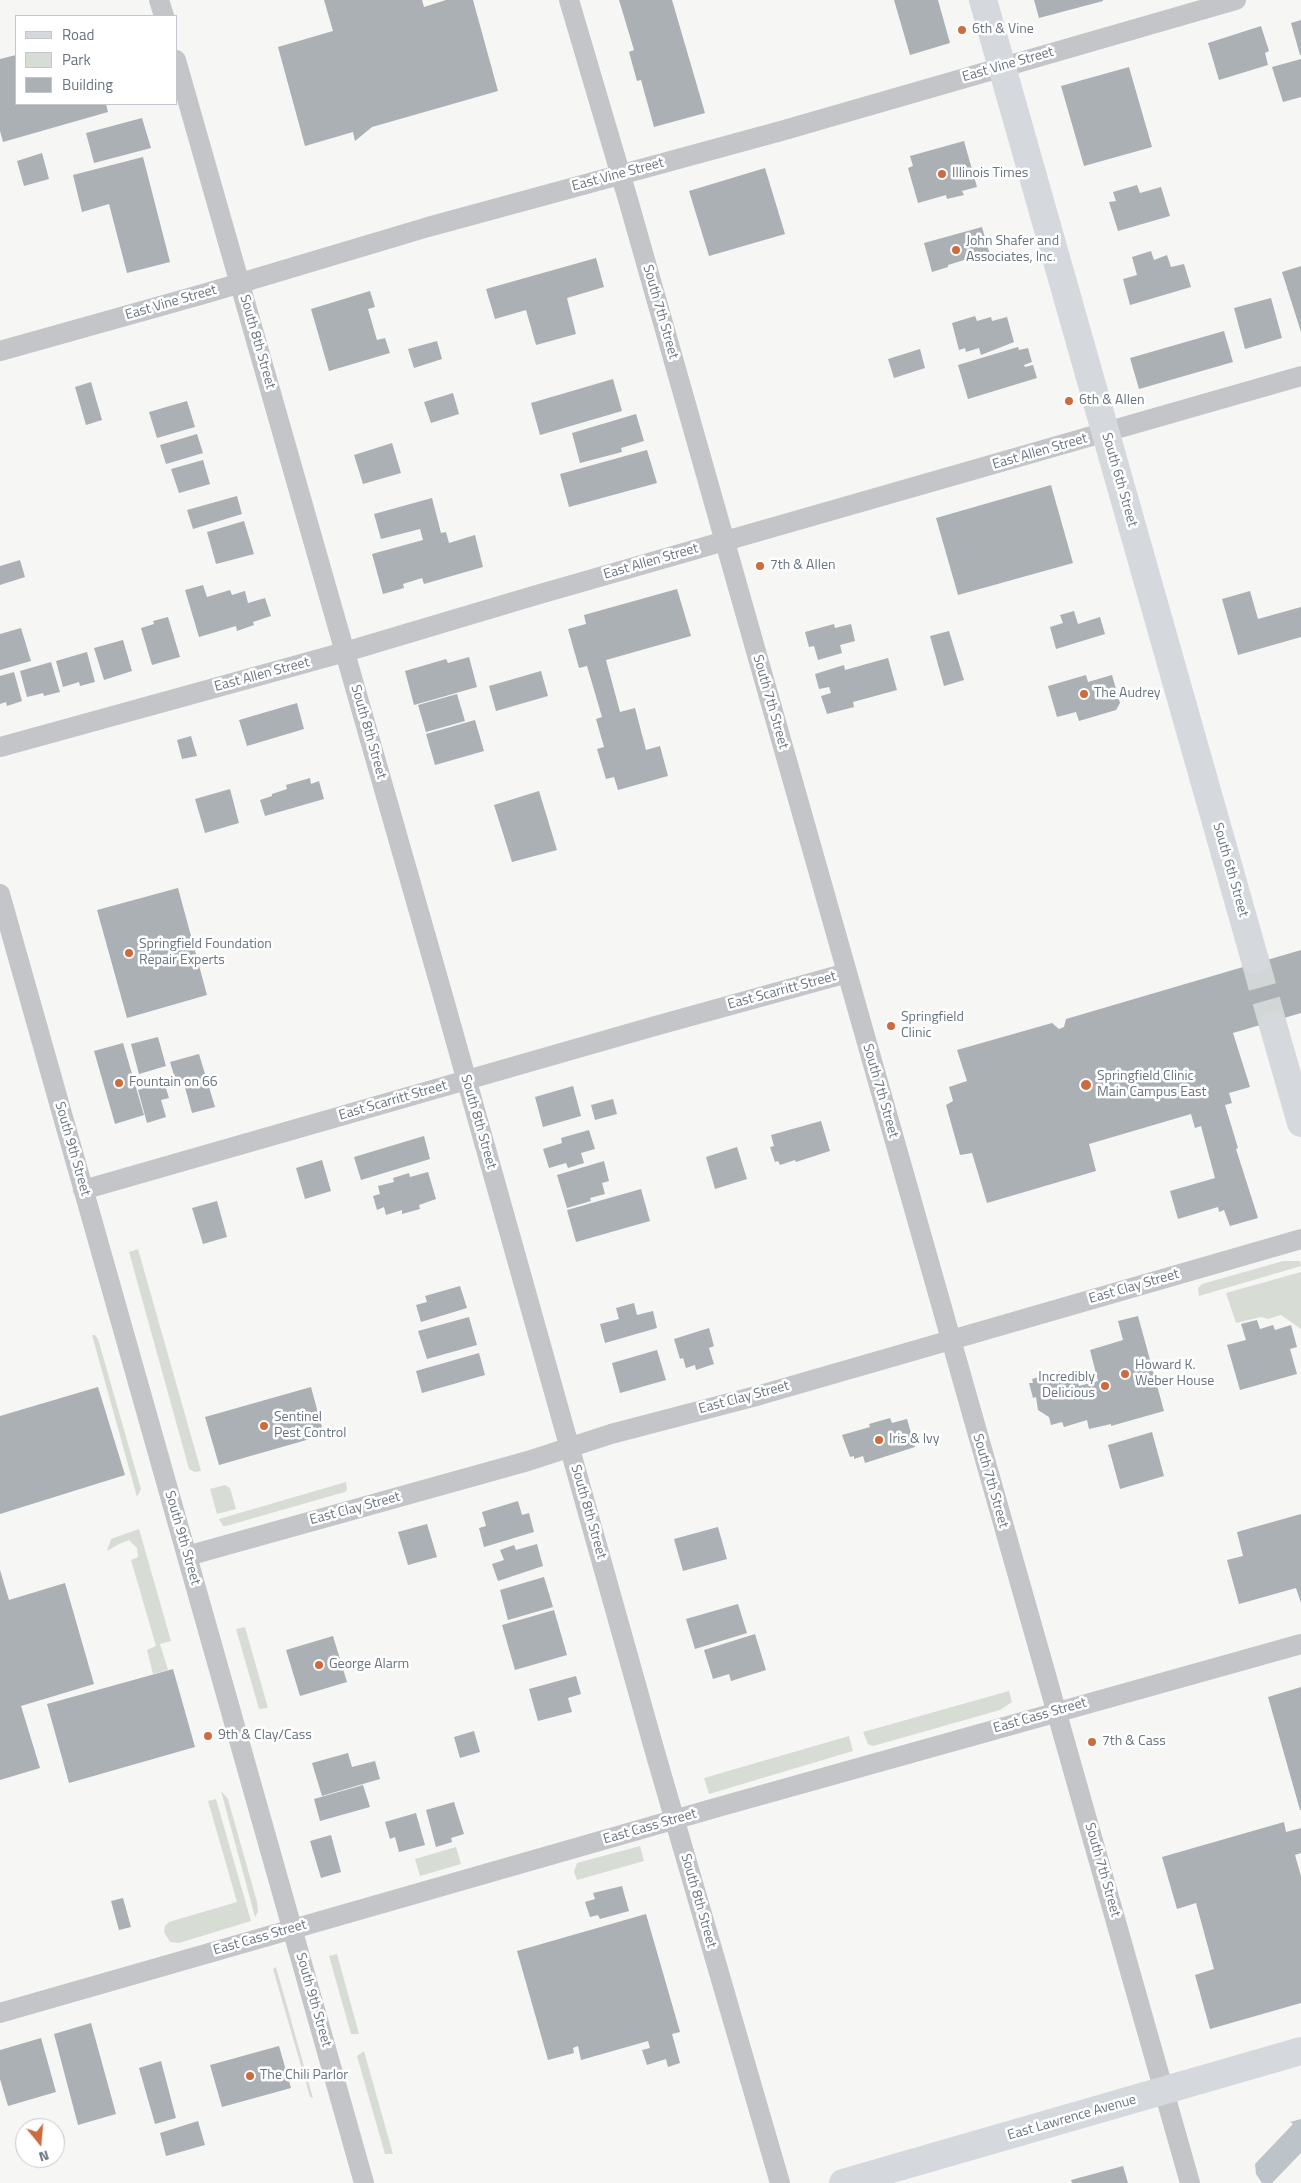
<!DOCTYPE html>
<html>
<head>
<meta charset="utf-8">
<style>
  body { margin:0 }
  #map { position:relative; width:1301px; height:2183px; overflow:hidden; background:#f6f6f4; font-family:"Titillium Web",sans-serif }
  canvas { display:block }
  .legend { position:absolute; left:15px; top:15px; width:162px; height:90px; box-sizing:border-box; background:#fff; border:1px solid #c3c7cd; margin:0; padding:6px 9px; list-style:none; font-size:15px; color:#697481 }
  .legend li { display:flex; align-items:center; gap:10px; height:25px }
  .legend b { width:25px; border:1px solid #c3c7cd }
  .north { position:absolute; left:15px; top:2118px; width:50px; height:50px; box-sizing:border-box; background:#fff; border:1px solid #c3c7cd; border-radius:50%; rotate:163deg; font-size:14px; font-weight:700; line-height:20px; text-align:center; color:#697481 }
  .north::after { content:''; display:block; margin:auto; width:18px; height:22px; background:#cc6b3e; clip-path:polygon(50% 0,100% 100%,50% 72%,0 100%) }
</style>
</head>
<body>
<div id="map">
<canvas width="1301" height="2183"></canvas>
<ul class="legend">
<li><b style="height:6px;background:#d5d8dc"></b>Road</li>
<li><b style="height:14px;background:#d7ddd5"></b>Park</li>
<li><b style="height:14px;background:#abb0b5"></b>Building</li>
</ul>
<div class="north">N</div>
</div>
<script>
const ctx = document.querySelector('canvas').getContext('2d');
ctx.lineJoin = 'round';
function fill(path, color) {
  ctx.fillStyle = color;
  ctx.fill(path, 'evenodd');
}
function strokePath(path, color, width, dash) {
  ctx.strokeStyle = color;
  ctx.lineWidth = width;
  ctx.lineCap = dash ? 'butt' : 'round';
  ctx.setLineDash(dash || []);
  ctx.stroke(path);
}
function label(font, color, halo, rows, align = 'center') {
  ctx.font = font + ' "Titillium Web",sans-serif';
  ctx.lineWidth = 5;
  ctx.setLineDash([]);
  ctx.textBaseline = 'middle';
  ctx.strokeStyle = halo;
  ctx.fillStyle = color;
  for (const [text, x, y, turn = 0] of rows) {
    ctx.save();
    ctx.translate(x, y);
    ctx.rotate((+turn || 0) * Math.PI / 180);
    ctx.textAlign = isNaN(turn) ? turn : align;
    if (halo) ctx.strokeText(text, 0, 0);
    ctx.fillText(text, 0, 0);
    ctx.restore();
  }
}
const green = new Path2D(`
  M138,1249L201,1471L195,1472L189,1469L129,1252Z
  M1283,1261H1300L1301,1266L1199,1296L1198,1288L1202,1284Z
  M1301,1272V1329L1281,1315L1268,1319L1261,1317L1236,1323L1226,1293Z
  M92,1335H95L98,1339L141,1489L137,1497Z
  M346,1482L347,1490L345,1492L226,1526H223L219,1519Z
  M225,1485L230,1488L236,1509L217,1514L210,1489Z
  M139,1529L171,1641L160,1644L168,1670L153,1674L147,1650L156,1646L131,1560L138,1557L137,1548L129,1540L119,1544L107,1551L111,1539Z
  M245,1627L268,1708L259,1709L236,1629Z
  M1009,1691L1012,1702L1000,1710L873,1746L868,1744L863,1732Z
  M849,1736L853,1751L709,1794L704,1778Z
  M221,1791L228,1799L257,1902L258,1912L255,1917Z
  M216,1799L251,1921L179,1943L170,1942L164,1932L165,1926L169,1922L237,1902L208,1801Z
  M640,1846L644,1861L577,1880L574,1872L577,1863Z
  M456,1847L461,1864L420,1876L415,1859Z
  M337,1954L359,2034H351L329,1956Z
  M276,1967L313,2098L310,2097L273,1969Z
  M364,2051L393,2154H385L357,2056Z`);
const water = new Path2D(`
  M1301,2119V2153L1272,2183H1262L1256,2174L1255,2164L1293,2124L1290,2122Z`);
const building = new Path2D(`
  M324,0H422L424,7L446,0H473L498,91L372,127L355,141L353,132L305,146L278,47L333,31Z
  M619,0H672L705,113L654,127L641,80L637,81L629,52L634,50Z
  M894,0H938L950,43L910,55Z
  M1034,0H1103V1L1039,18Z
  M1301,20V55H1300L1291,23Z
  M1261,26L1269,51L1265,53L1268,65L1219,80L1208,43Z
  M16,55V104H106L108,112L3,142L0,131V59Z
  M1301,59V97L1283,102L1272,67Z
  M1129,67L1152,147L1084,166L1061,86Z
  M142,118L151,148L94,163L86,133Z
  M964,141L977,187L962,191L964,195L947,199L946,195L918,203L908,168L913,166L910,156Z
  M42,153L49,179L24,186L17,161Z
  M143,157L170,262L127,273L109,204L82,212L73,175Z
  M765,168L785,234L709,256L689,191Z
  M1137,185L1140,193L1161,187L1170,216L1118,231L1109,202L1116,201L1113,192Z
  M982,227L990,255L978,259L977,256L948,265V267L932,272L924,243Z
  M1151,251L1154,260L1167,255L1171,267L1184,264L1191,287L1130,305L1123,279L1137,275L1132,257Z
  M596,258L604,287L567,298L576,334L536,345L526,310L495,319L486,289Z
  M1301,266V332L1282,272Z
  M370,291L375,307L368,309L377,340L385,338L390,353L329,371L311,309Z
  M1271,298L1282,338L1245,349L1234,308Z
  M975,316L977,321L991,317L992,321L1007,317L1014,342L981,355L979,348L966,352L965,348L959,350L952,323Z
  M1224,331L1233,362L1139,389L1130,358Z
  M437,341L442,359L414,368L408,349Z
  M1018,347L1019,350L1028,348L1032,362L1024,365L1025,367L1033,365L1037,378L968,399L958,365Z
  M920,349L925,368L894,378L888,359Z
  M613,379L622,411L540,435L531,403Z
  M91,382L102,420L86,425L75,387Z
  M453,393L459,414L431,423L424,402Z
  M187,401L195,427L157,438L149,412Z
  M636,414L644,441L621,448L622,452L580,463L572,433Z
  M197,434L203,453L166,464L160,445Z
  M392,443L401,473L363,484L354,455Z
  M647,450L657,483L569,507L560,474Z
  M203,460L210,484L179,493L171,469Z
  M1051,485L1073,563L958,595L936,518Z
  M237,496L242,514L193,529L187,510Z
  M432,498L441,533L446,532L449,543L475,535L483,567L424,584L422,578L403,584L404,588L383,594L372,554L423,540L420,529L381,539L374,514Z
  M244,521L254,554L216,564L207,532Z
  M20,560L25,577L0,585V566Z
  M203,585L207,597L230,590L232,595L245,591L248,603L265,598L271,616L253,622L254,625L237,631L236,626L199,637L185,590Z
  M677,589L691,636L606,660L620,712L635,708L646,750L660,746L668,776L618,790L614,777L606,779L597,749L604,747L596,719L602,717L587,666L579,668L568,629L586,624L584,615Z
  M1250,591L1258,619L1301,607V637L1238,655L1222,599Z
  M1074,611L1078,624L1100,617L1105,634L1056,649L1050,627L1063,623L1060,615Z
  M168,617L180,657L152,665L141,628L154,624L153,621Z
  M834,624L835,628L851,624L855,641L840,645L842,653L818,660L814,646L809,647L805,632Z
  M21,628L31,661L0,670V634Z
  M949,631L964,680L944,686L930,636Z
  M123,640L132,671L104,680L94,648Z
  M87,652L95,682L80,686L79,682L63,687L56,661Z
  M469,657L477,687L414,705L405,671L446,659L448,663Z
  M888,658L897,690L853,702L854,707L827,714L821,696L831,693L829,687L819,689L815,674L844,665L845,670Z
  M51,662L60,692L44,696L43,693L27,697L20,671Z
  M541,671L548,696L496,711L489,686Z
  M14,672L22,701L7,706L6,702L0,704V676Z
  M1086,675L1088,682L1112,675L1120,703L1116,710L1079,721L1076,712L1057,717L1048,686Z
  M457,694L465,721L426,732L418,705Z
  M297,703L304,729L247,746L239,720Z
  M475,720L484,751L435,765L426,734Z
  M191,736L197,756L182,759L177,740Z
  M310,778L311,784L319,781L324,799L265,816L260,800L272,796V794L287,789L286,785Z
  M230,789L239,823L205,833L195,799Z
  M539,791L557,850L512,862L494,805Z
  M178,888L207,995L127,1018L97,910Z
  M1301,950V1013L1233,1033L1250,1087L1229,1093L1232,1103L1225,1105L1238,1148L1236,1149L1258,1218L1230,1226L1224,1210L1219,1212L1218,1207L1178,1219L1170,1191L1215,1178L1201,1126L1195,1128L1191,1114L1089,1144L1096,1171L987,1203L972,1153L960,1155L946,1105L953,1101L949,1087L967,1081L957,1050L1052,1023L1059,1029L1064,1027L1066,1019Z
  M158,1037L166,1066L139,1074L131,1044Z
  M123,1043L144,1115L115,1124L94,1051Z
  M199,1054L215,1107L192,1113L183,1080L176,1082L170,1062Z
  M164,1082L169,1098L161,1100L166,1117L147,1123L138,1090Z
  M573,1086L581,1116L543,1127L535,1097Z
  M613,1099L617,1114L595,1120L591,1105Z
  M821,1121L830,1151L796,1162L795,1160L780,1165L778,1161L775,1162L770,1147L774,1146L771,1135Z
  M589,1130L595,1149L581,1153L584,1163L568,1168L566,1163L549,1168L543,1149L562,1143L561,1138Z
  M424,1136L430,1159L361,1180L354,1157Z
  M737,1147L747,1179L715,1189L706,1157Z
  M322,1160L331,1191L305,1199L296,1168Z
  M604,1161L609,1181L602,1183L605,1194L590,1198L591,1201L567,1208L557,1175Z
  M428,1172L436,1199L419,1205L420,1209L402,1214V1210L386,1215L384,1207L377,1210L373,1196L380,1194L378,1186L394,1182L393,1178L409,1173L410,1177Z
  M641,1189L650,1221L576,1242L567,1210Z
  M217,1201L227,1237L203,1244L192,1208Z
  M460,1286L467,1308L421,1322L416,1305L427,1302L425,1296Z
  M634,1303L637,1315L653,1311L657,1328L605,1343L600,1324L619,1319L616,1308Z
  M1138,1316L1164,1411L1111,1426V1424L1089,1429L1087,1420L1064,1427L1062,1422L1051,1425L1049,1417L1038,1410L1036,1397L1033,1398L1029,1383H1033L1032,1379L1060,1371L1063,1381L1076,1377L1079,1386L1098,1381L1090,1350L1123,1340L1118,1321Z
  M469,1317L477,1345L427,1359L418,1331Z
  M1257,1320L1260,1329L1273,1325L1275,1330L1291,1325L1297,1347L1290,1349L1297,1374L1240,1390L1227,1345L1246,1340L1241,1324Z
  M709,1328L714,1346L709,1348L714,1364L696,1370L695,1365L686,1368L683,1358L680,1359L674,1339Z
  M657,1350L666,1380L620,1393L612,1363Z
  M479,1353L485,1375L422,1393L416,1371Z
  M98,1387L125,1475L0,1514V1416Z
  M311,1387L324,1435L219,1465L205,1417Z
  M890,1418L892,1423L907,1419L915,1447L865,1463L863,1456L854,1459V1456L850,1457L842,1435L870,1427L869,1424Z
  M1152,1432L1164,1476L1120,1489L1108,1445Z
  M518,1501L522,1515L529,1513L534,1532L484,1547L479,1528L486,1526L482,1512Z
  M1301,1514V1603L1296,1588L1239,1604L1227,1560L1243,1556L1237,1532Z
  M427,1524L437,1557L408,1565L398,1532Z
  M718,1527L727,1559L683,1571L674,1539Z
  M537,1544L543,1566L498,1581L492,1564L504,1560L500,1550L514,1545L516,1550Z
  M0,1570L9,1600L65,1583L94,1684L21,1706L40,1768L0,1780Z
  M544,1577L553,1607L508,1620L500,1590Z
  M738,1604L747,1633L695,1649L686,1619Z
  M554,1610L567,1655L515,1670L502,1625Z
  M755,1634L766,1670L731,1681L729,1674L713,1679L704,1650Z
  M333,1636L347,1682L300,1696L286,1650Z
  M173,1669L195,1747L69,1783L47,1704Z
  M576,1676L581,1694L568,1698L572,1712L538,1721L529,1689Z
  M1301,1687V1810H1300L1268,1697Z
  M474,1731L480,1752L460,1758L454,1737Z
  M348,1753L352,1767L375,1761L380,1779L322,1796L312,1763Z
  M363,1785L370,1807L320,1821L314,1799Z
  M454,1802L464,1834L451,1838L452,1842L436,1847L426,1810Z
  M416,1813L425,1845L399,1852L395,1837L390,1839L385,1822Z
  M1284,1822L1286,1832L1301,1828V1853L1295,1855L1301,1876V2003L1210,2029L1195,1975L1214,1969L1196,1903L1177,1909L1162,1857Z
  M331,1835L341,1872L321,1878L310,1841Z
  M622,1886L629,1911L600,1919L598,1915L590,1917L585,1902L595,1899L593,1893Z
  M123,1898L131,1927L119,1930L111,1901Z
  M646,1914L680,2032L672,2034L680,2063L668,2067L666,2059L647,2065L642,2050L650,2048L648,2041L581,2060L578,2046L573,2048L574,2053L548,2060L517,1951Z
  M91,2023L116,2114L78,2125L54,2034Z
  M41,2038L56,2092L8,2106L0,2079V2050Z
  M279,2046L291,2088L222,2107L210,2065Z
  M161,2061L176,2118L155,2124L139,2068Z
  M198,2121L205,2145L166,2156L160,2133Z
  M1123,2166L1128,2183H1072L1071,2180Z`);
const primaryTunnel = new Path2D(`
  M1255,960L1273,1025`);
const minor = new Path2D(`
  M159,0L164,16
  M569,0L629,203L1190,2183
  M176,60L443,996L655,1752L780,2183
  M0,351L207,293L428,227L781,131L1236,0
  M0,747L345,652L533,596L1301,376
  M0,894L364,2183
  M83,1190L655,1026L847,973
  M187,1556L528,1461L611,1434L760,1395L1301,1239
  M0,2013L715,1808L1301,1644`);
const primary = new Path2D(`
  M983,0L1255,960
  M1273,1025L1301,1123
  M843,2183L1301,2051`);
const markers = [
  [962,30,5,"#cc6b3e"],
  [942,174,5,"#cc6b3e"],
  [956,250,5,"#cc6b3e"],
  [1069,401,5,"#cc6b3e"],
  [760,566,5,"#cc6b3e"],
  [1084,694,5,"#cc6b3e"],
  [129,953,5,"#cc6b3e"],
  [891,1026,5,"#cc6b3e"],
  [119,1083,5,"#cc6b3e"],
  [1086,1085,6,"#cc6b3e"],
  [1125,1374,5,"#cc6b3e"],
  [1105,1386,5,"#cc6b3e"],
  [264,1426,5,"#cc6b3e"],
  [879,1440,5,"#cc6b3e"],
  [319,1665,5,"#cc6b3e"],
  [208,1736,5,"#cc6b3e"],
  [1092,1742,5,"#cc6b3e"],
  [250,2076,5,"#cc6b3e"]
];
const poiNames = [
  ["6th & Vine",972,30],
  ["Illinois Times",952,174],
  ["John Shafer and",966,242],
  ["Associates, Inc.",966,258],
  ["6th & Allen",1079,401],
  ["7th & Allen",770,566],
  ["The Audrey",1094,694],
  ["Springfield Foundation",139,945],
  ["Repair Experts",139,961],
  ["Springfield",901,1018],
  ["Clinic",901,1034],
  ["Springfield Clinic",1097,1077],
  ["Main Campus East",1097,1093],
  ["Fountain on 66",129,1083],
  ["Howard K.",1135,1366],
  ["Weber House",1135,1382],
  ["Incredibly",1095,1378,"right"],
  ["Delicious",1095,1394,"right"],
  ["Sentinel",274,1418],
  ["Pest Control",274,1434],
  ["Iris & Ivy",889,1440],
  ["George Alarm",329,1665],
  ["9th & Clay/Cass",218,1736],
  ["7th & Cass",1102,1742],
  ["The Chili Parlor",260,2076]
];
const streetNames = [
  ["East Vine Street",1008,65,-16],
  ["East Vine Street",618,175,-15],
  ["East Vine Street",171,303,-16],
  ["South 7th Street",660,312,74],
  ["South 8th Street",257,342,74],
  ["East Allen Street",1040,452,-16],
  ["South 6th Street",1119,480,74],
  ["East Allen Street",651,562,-16],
  ["East Allen Street",262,675,-15],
  ["South 7th Street",770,702,74],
  ["South 8th Street",368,732,74],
  ["South 6th Street",1230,870,74],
  ["East Scarritt Street",782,991,-15],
  ["South 7th Street",880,1091,74],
  ["East Scarritt Street",393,1101,-16],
  ["South 8th Street",478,1122,74],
  ["South 9th Street",72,1149,74],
  ["East Clay Street",1134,1287,-16],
  ["East Clay Street",744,1398,-15],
  ["South 7th Street",990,1481,74],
  ["East Clay Street",355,1509,-15],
  ["South 8th Street",588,1512,74],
  ["South 9th Street",182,1538,74],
  ["East Cass Street",1040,1716,-16],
  ["East Cass Street",650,1827,-16],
  ["South 7th Street",1102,1870,74],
  ["South 8th Street",698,1901,74],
  ["East Cass Street",260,1938,-16],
  ["South 9th Street",313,2000,74],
  ["East Lawrence Avenue",1072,2118,-16]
];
fill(green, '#d7ddd5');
fill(water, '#bdc4c9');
fill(building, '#abb0b5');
strokePath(primaryTunnel, '#d3d6d7', 28, [28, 14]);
strokePath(minor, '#c3c5c8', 20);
strokePath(primary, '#d5d8dc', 28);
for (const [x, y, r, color] of markers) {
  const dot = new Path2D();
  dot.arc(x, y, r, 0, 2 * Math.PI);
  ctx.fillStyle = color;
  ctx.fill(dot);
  strokePath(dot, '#fff', 2);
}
label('14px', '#697481', '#fff', poiNames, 'left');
label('14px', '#697481', '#fff', streetNames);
</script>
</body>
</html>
